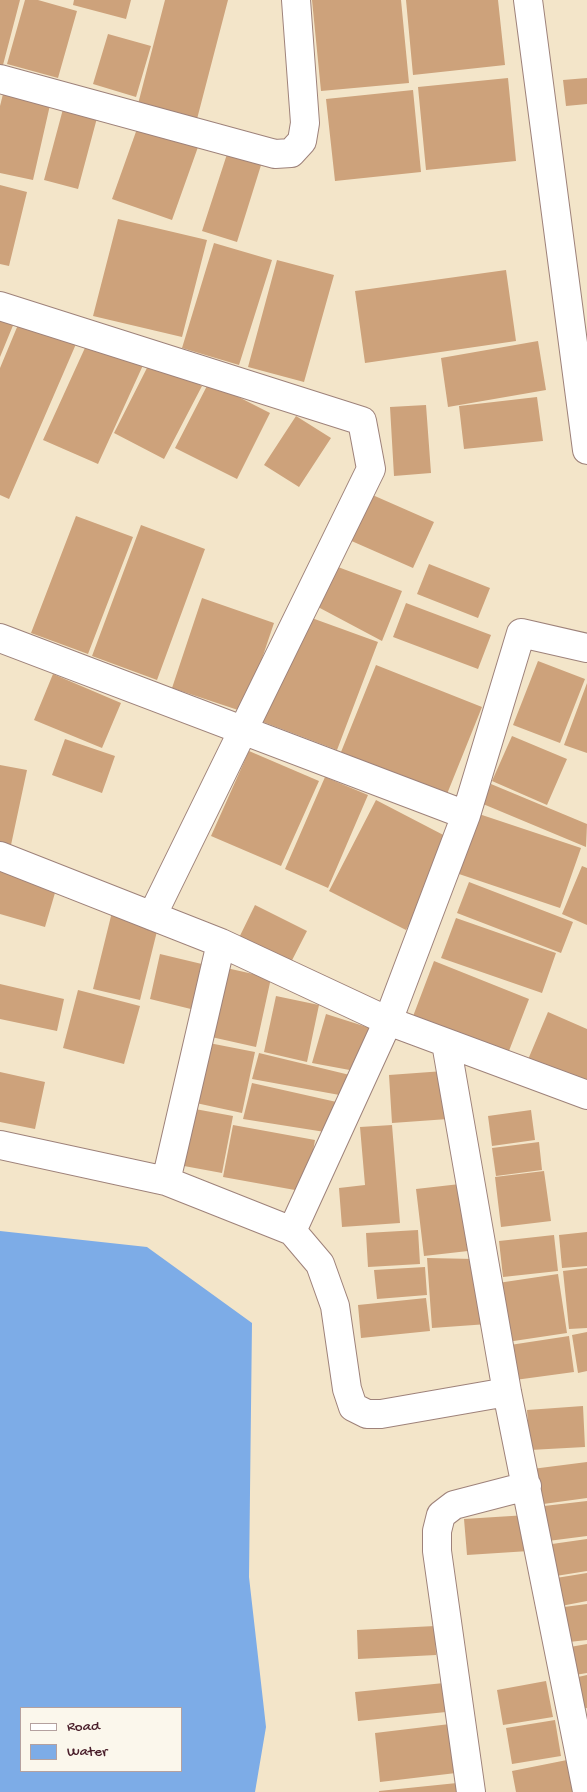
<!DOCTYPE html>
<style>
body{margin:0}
#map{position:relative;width:587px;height:1792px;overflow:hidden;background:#f3e5c9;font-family:"Gochi Hand",sans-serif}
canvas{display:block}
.legend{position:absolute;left:20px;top:1707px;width:162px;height:65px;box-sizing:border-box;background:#fbf7ec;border:1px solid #b4a19f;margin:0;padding:6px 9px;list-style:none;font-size:15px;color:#4a1f2b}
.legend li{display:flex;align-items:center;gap:10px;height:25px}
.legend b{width:25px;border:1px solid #b4a19f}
</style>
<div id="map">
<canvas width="587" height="1792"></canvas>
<ul class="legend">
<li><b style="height:6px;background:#fff"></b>Road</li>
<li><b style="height:14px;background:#7dace7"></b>Water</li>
</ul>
</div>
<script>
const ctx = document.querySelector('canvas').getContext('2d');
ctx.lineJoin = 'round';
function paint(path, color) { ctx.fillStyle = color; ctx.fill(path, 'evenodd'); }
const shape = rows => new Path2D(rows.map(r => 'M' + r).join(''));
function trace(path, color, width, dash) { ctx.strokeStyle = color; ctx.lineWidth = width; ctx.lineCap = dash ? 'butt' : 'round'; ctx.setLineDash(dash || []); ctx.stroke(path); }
paint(shape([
 [0,1231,147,1247,252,1323,249,1577,266,1727,255,1792,0,1792],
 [21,1708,181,1708,181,1771,21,1771]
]), '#7dace7');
paint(shape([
 [0,0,20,0,3,65,0,65],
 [25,0,38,0,77,11,58,78,7,64],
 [74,0,131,0,126,19,73,5],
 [165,0,228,0,197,119,138,104],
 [312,0,401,0,409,83,321,91],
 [406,0,498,0,505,65,413,75],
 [108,34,151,46,136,97,93,84],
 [508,78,516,161,426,170,418,87],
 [587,78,587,104,566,106,563,80],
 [413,90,421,172,335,181,326,99],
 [3,94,50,105,33,180,0,173,0,106],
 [63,109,97,118,78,189,44,180],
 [138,126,198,147,172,220,112,199],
 [228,151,262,162,237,242,202,231],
 [0,185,27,192,9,266,0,264],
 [118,219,207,240,182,337,93,316],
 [214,243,272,260,239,365,182,348],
 [277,260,334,275,304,382,248,367],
 [506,270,516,341,365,363,355,291],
 [0,317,14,323,0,357],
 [20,320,76,344,9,499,0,495,0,368],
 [89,339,144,363,98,464,43,440],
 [538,341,546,390,448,407,441,358],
 [151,360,202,386,164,459,114,433],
 [209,382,270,413,237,479,175,448],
 [537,397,543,441,464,449,459,406],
 [426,405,431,473,394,476,390,407],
 [296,416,331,438,299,487,264,465],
 [368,493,434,522,413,568,347,539],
 [76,516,133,537,88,654,31,633],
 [141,525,205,549,157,680,92,656],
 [429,564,490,588,478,618,417,594],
 [338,567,402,591,382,641,318,607],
 [202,598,274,623,244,712,172,688],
 [406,603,491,635,478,669,393,637],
 [309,617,378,642,337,750,258,720],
 [538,661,585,679,560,743,513,725],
 [376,665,482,707,447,794,341,752],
 [53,674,121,703,102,748,34,720],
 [587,683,587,753,564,745],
 [512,736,567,759,547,805,492,781],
 [65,739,115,756,102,793,52,775],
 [249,751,319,781,281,866,211,836],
 [0,765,27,770,11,845,0,843],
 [325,777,368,795,328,888,285,869],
 [491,784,587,824,586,847,483,804],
 [376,800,453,840,406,930,329,891],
 [479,814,581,848,560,908,459,874],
 [582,866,587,868,587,925,562,914],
 [0,869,57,886,45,927,0,914],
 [469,882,573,922,561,953,457,913],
 [255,905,307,931,286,972,235,946],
 [112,912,159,923,140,1000,93,989],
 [456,918,556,953,542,993,441,958],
 [160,954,206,965,195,1010,150,999],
 [434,961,529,999,507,1056,412,1019],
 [222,967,271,978,256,1047,207,1036],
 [0,984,64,999,57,1031,0,1019],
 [78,990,140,1006,124,1064,63,1048],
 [276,996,319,1005,307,1062,264,1052],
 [548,1012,587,1029,587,1086,527,1062],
 [326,1014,370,1028,355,1071,312,1063],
 [209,1043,255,1052,242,1113,196,1103],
 [259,1053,354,1076,345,1096,252,1079],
 [444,1071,448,1119,392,1123,389,1075],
 [0,1072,45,1082,35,1129,0,1122],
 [252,1083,341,1103,325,1132,243,1119],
 [195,1109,233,1116,222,1173,184,1166],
 [531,1110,535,1140,492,1146,488,1116],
 [233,1125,315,1140,306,1192,223,1177],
 [392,1125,400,1223,342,1227,339,1188,365,1185,360,1127],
 [539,1142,542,1170,496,1176,492,1148],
 [544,1171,551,1221,501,1227,495,1177],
 [460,1184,468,1251,424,1256,416,1189],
 [418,1230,420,1264,368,1267,366,1233],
 [587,1232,587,1266,562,1268,559,1235],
 [554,1235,558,1271,503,1277,499,1241],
 [427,1258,475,1259,488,1324,432,1328],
 [425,1267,427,1295,377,1299,374,1270],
 [587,1268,587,1328,569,1329,563,1271],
 [558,1274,567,1333,507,1342,498,1283],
 [426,1298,430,1331,361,1338,358,1305],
 [587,1332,587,1371,578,1373,572,1335],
 [569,1336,574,1372,515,1380,510,1345],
 [583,1406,585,1447,530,1450,527,1410],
 [587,1462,587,1498,536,1505,532,1469],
 [587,1501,587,1536,548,1541,544,1506],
 [527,1515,529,1551,467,1555,464,1519],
 [587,1539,587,1571,556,1576,552,1544],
 [587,1573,587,1601,561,1606,556,1578],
 [587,1604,587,1640,569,1642,564,1607],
 [435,1626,436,1655,358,1659,357,1630],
 [587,1644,587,1673,575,1675,570,1647],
 [587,1675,587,1708,582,1709,578,1677],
 [546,1681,553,1717,503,1725,497,1690],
 [444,1683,446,1712,358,1721,355,1692],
 [555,1720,561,1756,512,1764,506,1728],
 [450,1724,456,1773,380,1782,375,1733],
 [572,1759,578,1792,516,1792,512,1771],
 [457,1783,458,1792,379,1792,379,1791]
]), '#cda27b');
const minor = shape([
 [528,0,587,450],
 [0,79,275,154,291,153,302,141,305,123,296,0],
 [0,306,362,421,371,469,152,916],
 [0,638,466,815],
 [0,856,221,943,388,1021,587,1095],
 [446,1043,507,1392,587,1791],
 [0,1145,166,1181,292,1231,388,1021,466,815,521,633,587,648],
 [166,1181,221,943],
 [292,1231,320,1264,335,1306,347,1389,353,1407,367,1414,381,1414,507,1392],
 [471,1792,437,1551,437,1531,441,1515,454,1505,527,1486]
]);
trace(minor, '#9e827a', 30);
trace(minor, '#fff', 28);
</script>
